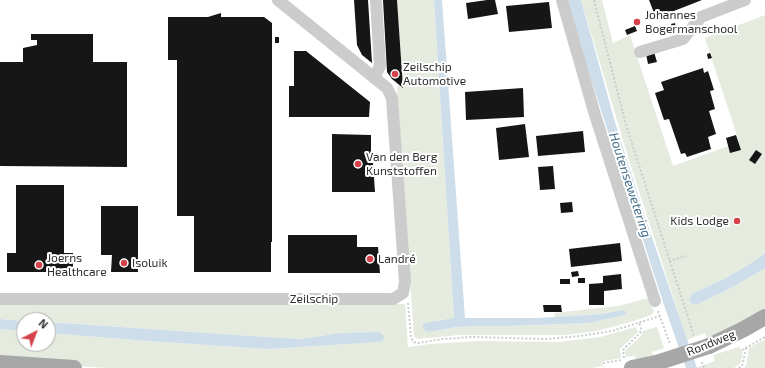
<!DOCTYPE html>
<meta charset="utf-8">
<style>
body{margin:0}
#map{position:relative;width:765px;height:368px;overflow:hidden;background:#fff;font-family:"Exo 2",sans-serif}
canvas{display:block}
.north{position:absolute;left:16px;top:312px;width:40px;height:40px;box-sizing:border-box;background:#fff;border:1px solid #acacac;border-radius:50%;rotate:42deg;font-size:11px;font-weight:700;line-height:16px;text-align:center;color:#2f2f2f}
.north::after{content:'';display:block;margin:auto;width:14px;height:18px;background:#d5424a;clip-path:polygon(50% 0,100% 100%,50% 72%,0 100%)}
</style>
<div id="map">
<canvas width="765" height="368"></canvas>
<div class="north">N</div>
</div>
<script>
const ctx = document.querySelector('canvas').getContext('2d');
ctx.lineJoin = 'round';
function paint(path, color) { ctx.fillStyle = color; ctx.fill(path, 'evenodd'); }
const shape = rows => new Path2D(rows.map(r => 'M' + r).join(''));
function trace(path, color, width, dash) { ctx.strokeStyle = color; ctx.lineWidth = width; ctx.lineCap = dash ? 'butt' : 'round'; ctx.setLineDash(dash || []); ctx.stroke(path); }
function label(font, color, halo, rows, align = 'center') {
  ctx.font = font + ' "Exo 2",sans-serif'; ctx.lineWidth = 4; ctx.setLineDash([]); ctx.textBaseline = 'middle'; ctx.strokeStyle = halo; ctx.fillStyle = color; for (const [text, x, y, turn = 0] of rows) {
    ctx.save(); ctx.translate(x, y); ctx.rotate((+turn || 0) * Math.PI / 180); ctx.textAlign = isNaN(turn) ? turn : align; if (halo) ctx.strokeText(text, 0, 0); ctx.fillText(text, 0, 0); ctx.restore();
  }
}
paint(shape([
 [397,0,434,0,454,319,439,320,423,327,424,329,428,332,457,327,485,326,508,326,589,323,625,315,623,310,603,314,555,317,554,313,618,306,649,298,654,312,651,315,634,321,597,331,565,335,459,335,418,339,414,337,397,88,399,85,403,87],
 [581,0,602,0,613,43,630,35,673,166,739,142,705,38,765,15,765,253,750,264,724,279,693,293,696,305,733,287,765,268,765,313,709,343,705,333,687,340,629,160],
 [0,303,405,304,408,347,430,344,478,341,559,342,600,337,636,327,638,332,620,349,621,358,604,361,602,362,603,366,592,368,106,368,0,361,0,329,24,331,24,344,48,344,48,333,147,341,269,349,380,342,383,341,375,332,340,333,301,339,265,337,48,322,48,320,24,321,2,319,0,319],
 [657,327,664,348,652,352,654,358,636,360,635,356,626,357,625,351,641,336,643,331],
 [765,339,765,368,743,368,746,366,749,348],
 [739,347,743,352,740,364,734,368,695,368,715,361,713,355]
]), '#e5ebdf');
paint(shape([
 [434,0,442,0,465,318,537,318,603,314,623,310,626,312,625,315,589,323,508,326,485,326,457,327,428,332,423,329,423,325,425,323,454,318],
 [568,0,581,0,615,122,648,226,697,368,686,368,663,302,588,70],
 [765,253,765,268,733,287,696,305,691,303,689,299,693,293,724,279,750,264],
 [0,319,24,321,24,331,0,329],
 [48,322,265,337,301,339,340,333,375,332,379,332,384,336,383,341,380,342,269,349,147,341,48,333]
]), '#cddde9');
paint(shape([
 [354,0,368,0,372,63,362,55,357,45],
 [383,0,397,0,403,88,392,79,387,72],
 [487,0,495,0,498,14,468,19,466,3],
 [649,0,702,0,656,18],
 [549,2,552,28,509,32,506,6],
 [221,13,221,17,264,17,272,23,272,242,271,242,271,272,194,272,194,216,177,216,177,60,168,60,168,17,208,17],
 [675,23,676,29,673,30,671,24],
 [635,26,637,31,627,35,625,30],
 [31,34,93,34,93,62,127,62,127,167,0,166,0,62,23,62,23,48,37,45,37,40,31,40],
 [275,37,279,37,279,43,275,43],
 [294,51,306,51,370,102,369,117,289,117,289,86,294,86],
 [654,52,657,62,648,64,646,54],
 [710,53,712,58,708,59,707,54],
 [703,68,704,73,708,71,714,90,710,91,715,109,709,111,716,134,708,137,711,149,687,157,685,153,681,154,669,119,664,120,655,93,664,90,661,82],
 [523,88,524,117,466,120,465,92],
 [525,124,529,157,499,160,496,128],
 [583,131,585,152,538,156,536,136],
 [332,134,371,135,371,163,373,163,375,192,332,192],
 [736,135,741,150,730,153,726,138],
 [756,150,762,154,755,164,749,160],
 [553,166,555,189,540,190,538,167],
 [16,185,64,185,64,253,73,253,73,272,7,272,7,253,16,253],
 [572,202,573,212,561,213,560,203],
 [101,206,138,206,138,272,111,272,112,255,101,255],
 [288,235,357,235,357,247,378,247,380,273,288,273],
 [620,243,622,261,571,267,569,249],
 [578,271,579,276,572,277,571,272],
 [621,274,622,289,604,291,604,305,589,305,589,284,603,283,603,276],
 [578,278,585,278,585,283,578,283],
 [560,279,570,279,570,284,560,284],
 [543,305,561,305,562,312,544,312]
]), '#161616');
trace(shape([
 [594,0,626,125,694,336],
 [669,261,686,256],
 [408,303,411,338,414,342,418,343,442,339,473,337,546,339,580,336,612,331,660,316],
 [658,311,670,344],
 [742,350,765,337],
 [624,358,623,350,640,333,641,328,639,323],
 [702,362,704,368],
 [603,363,622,360],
 [739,368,742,366,746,348]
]), '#ccc', 2, [2, 2]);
trace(shape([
 [562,0,595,115,655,301],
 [640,52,683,39,701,17,745,0],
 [374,78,380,66,376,0],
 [0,299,393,299,403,293,405,282,392,98,387,88,278,0]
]), '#ccc', 12);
trace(shape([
 [709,346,744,329,765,317],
 [0,363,74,368],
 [632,368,656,363]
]), '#a7a7a7', 16);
trace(shape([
 [656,363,709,346]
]), '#a7a7a7', 16);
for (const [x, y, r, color] of [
 [637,22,4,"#d5424a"],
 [395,74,4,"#d5424a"],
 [358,164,4,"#d5424a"],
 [737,221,4,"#d5424a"],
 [370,259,4,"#d5424a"],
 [124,263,4,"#d5424a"],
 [39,265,4,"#d5424a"]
]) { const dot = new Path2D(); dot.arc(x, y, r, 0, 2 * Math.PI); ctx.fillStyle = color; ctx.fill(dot); trace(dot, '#fff', 1.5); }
label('12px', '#2f2f2f', '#fff', [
 ["Johannes",645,15],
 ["Bogermanschool",645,29],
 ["Zeilschip",403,67],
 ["Automotive",403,81],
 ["Van den Berg",366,157],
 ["Kunststoffen",366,171],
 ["Kids Lodge",729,221,"right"],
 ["Joerns",47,258],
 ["Healthcare",47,272],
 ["Landré",378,259],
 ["Isoluik",132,263]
], 'left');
label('12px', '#2f2f2f', '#fff', [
 ["Zeilschip",314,299],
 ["Rondweg",711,343,-22]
]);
label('italic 13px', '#446e8a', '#fff', [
 ["Houtensewetering",630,185,72]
]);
</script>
